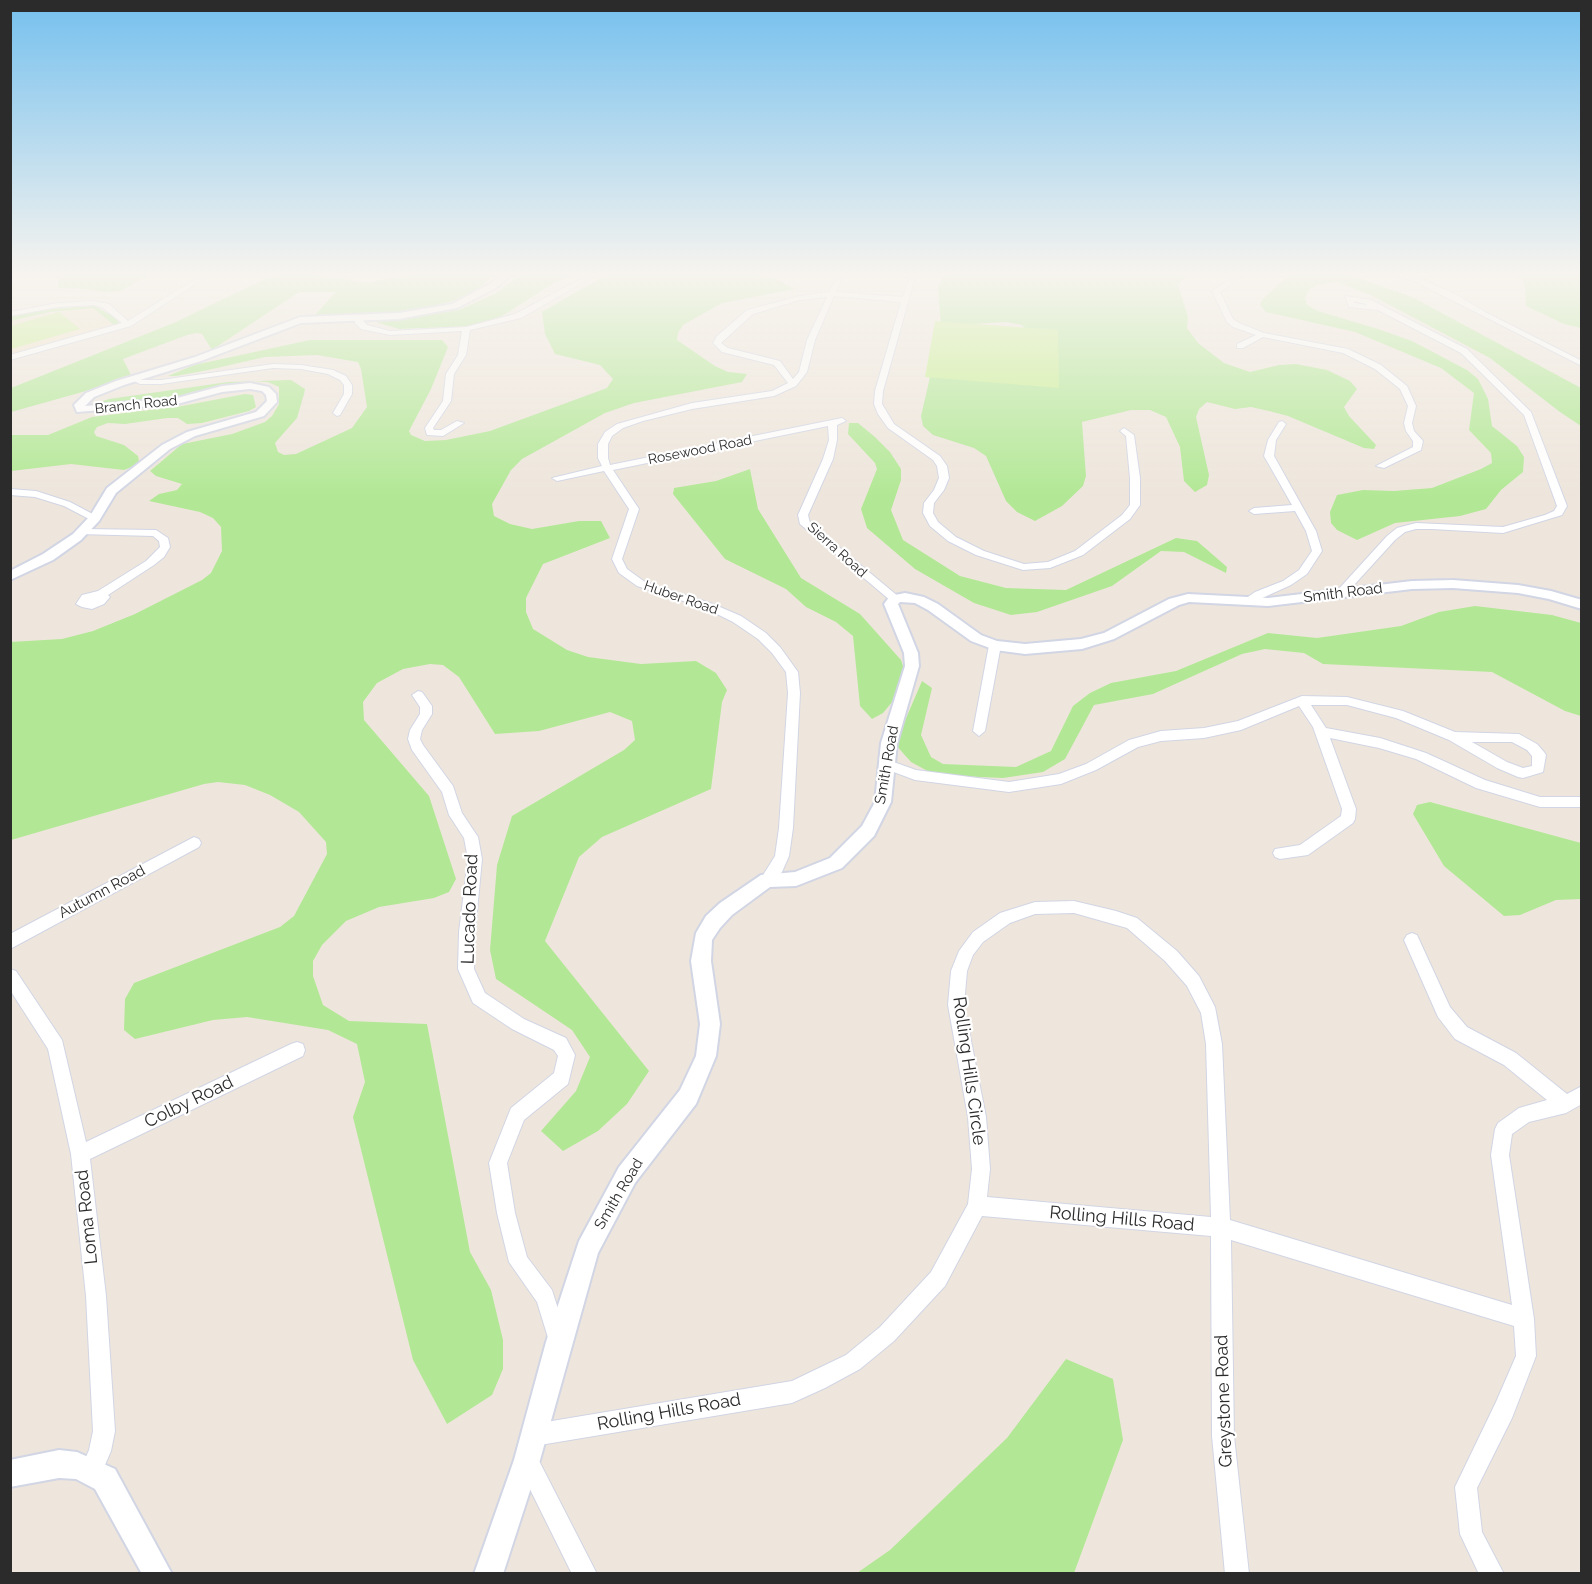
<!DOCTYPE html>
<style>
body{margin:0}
#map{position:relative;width:1592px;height:1584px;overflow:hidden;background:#eee6dc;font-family:Raleway,sans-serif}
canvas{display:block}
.frame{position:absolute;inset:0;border:12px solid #2b2b2b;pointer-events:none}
</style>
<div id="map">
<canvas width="1592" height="1584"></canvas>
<div class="frame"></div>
</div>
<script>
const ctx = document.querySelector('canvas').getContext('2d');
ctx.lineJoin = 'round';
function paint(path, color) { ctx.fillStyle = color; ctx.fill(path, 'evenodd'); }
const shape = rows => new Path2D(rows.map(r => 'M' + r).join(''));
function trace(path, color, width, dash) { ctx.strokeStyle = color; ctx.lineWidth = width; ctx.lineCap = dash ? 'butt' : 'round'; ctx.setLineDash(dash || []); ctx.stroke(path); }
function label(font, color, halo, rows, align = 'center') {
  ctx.font = font + ' Raleway,sans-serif'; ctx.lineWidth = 4.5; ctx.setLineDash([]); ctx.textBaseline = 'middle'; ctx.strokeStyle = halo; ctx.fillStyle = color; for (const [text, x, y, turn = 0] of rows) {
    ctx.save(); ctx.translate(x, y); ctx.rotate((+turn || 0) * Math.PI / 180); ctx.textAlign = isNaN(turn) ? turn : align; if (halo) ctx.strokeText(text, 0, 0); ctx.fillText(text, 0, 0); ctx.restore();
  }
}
paint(shape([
 [78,308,93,308,115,326,11,356,11,321]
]), '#f0e3ca');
paint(shape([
 [58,274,152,274,120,291,104,292,88,289,58,288],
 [275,274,315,274,367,283,409,274,495,274,477,290,456,300,425,308,381,314,365,313,314,316,336,292,299,292,212,350,202,334,197,333,187,335,123,359,131,375,86,391,11,412,11,388,176,322],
 [521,274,577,274,552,284,502,316,474,326,399,329,376,322,459,310,497,293],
 [608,274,754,274,777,279,794,289,722,303,683,325,678,333,677,340,715,366,728,372,747,374,742,382,634,403,605,413,522,459,511,470,492,504,494,516,510,524,532,529,579,521,601,521,610,538,543,564,526,598,526,612,533,629,567,650,588,657,641,664,696,661,716,673,727,690,722,702,711,789,602,837,579,857,545,941,649,1071,627,1104,598,1131,563,1151,541,1131,576,1091,590,1057,572,1030,496,979,490,950,497,865,512,816,624,750,635,740,632,721,610,712,539,731,495,734,459,677,443,665,430,664,403,669,377,683,363,702,364,720,429,796,456,879,449,892,434,898,379,907,346,921,322,945,313,961,313,976,323,1005,349,1021,427,1024,470,1252,491,1290,503,1340,503,1369,492,1395,447,1424,413,1360,353,1117,365,1082,357,1044,328,1030,247,1017,213,1020,135,1039,124,1030,125,999,134,983,280,927,294,916,327,854,326,842,299,812,270,795,245,785,218,782,204,784,11,840,10,642,62,639,93,631,135,614,202,580,211,573,222,551,221,527,213,518,200,512,149,501,159,494,177,490,182,484,156,476,150,471,182,444,232,434,265,422,272,416,279,404,279,387,268,382,252,381,180,397,88,406,109,399,228,382,291,380,305,389,304,394,297,418,275,443,278,452,284,455,296,454,352,428,367,407,361,369,358,362,317,355,265,357,208,370,176,376,168,376,194,365,310,340,442,340,448,347,431,389,409,431,411,435,425,441,446,440,490,431,607,388,613,379,600,365,555,354,545,334,542,312],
 [945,274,1189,274,1178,285,1188,317,1187,328,1198,343,1224,363,1250,372,1279,365,1296,364,1327,370,1350,381,1357,389,1344,407,1349,416,1376,445,1374,449,1364,448,1288,416,1269,411,1251,407,1235,409,1207,402,1199,409,1196,417,1209,475,1207,485,1195,492,1184,481,1180,447,1166,417,1150,410,1131,410,1082,422,1086,476,1083,486,1062,506,1035,521,1017,512,1006,501,986,456,974,448,933,435,923,426,921,416,930,377,1034,339,1022,325,1006,322,941,326,938,286],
 [1290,274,1348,274,1414,298,1581,388,1581,426,1560,412,1490,358,1373,296,1337,282,1317,285,1309,290,1305,298,1307,305,1318,311,1378,329,1412,341,1467,370,1478,379,1488,399,1492,426,1517,446,1524,457,1523,472,1501,490,1486,509,1460,516,1395,523,1357,540,1337,530,1331,523,1330,512,1337,495,1363,490,1394,491,1432,488,1481,469,1492,463,1491,453,1469,430,1474,393,1441,368,1355,332,1266,312,1260,305,1262,300],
 [1509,274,1581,274,1581,328,1564,324,1526,306,1525,286,1521,279],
 [94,306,115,317,120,325,115,326,93,308,50,312,11,321,11,316,52,309],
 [245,394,253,395,256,407,249,411,202,423,187,424,178,418,167,418,125,424,108,423,97,427,94,432,96,436,124,445,138,456,139,461,134,466,124,470,71,464,11,471,11,435,48,435,92,417,182,406],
 [849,423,858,423,875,437,890,452,901,469,901,480,891,510,903,540,960,576,1006,588,1066,590,1176,538,1197,541,1227,567,1226,573,1184,552,1161,551,1112,586,1037,612,1011,615,974,603,915,569,867,528,861,509,877,469,875,463,848,434],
 [750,469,758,509,801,578,860,614,901,660,904,669,903,689,883,713,872,719,860,706,853,636,836,622,806,607,786,589,725,559,673,494,674,488,716,481],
 [1475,606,1552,615,1581,623,1581,716,1565,711,1492,672,1323,664,1304,653,1265,649,1242,654,1153,694,1094,705,1065,759,1043,772,1003,778,935,775,911,762,895,744,922,681,932,688,921,735,931,757,943,764,1016,767,1051,751,1073,706,1090,693,1111,683,1176,671,1268,633,1317,638,1401,626,1439,612],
 [1430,802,1581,843,1581,899,1556,900,1520,915,1504,916,1444,866,1413,814,1417,805],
 [1066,1359,1113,1379,1123,1440,1074,1573,857,1573,890,1550,1007,1438]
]), '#b2e895');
paint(shape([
 [59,312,80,329,11,349,11,326],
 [935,321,1058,330,1059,388,925,377]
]), '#c8f090');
const minor = shape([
 [203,274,211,274,131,326,10,360,10,355,122,323,103,308,94,305,58,307,10,316,10,312,58,303,94,301,109,304,128,321,203,274],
 [590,274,598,274,521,318,470,330,466,355,454,374,451,401,433,428,434,430,441,430,457,421,464,423,443,436,427,435,425,428,443,401,446,374,458,355,462,331,390,335,361,329,355,323,355,318,359,316,367,325,390,331,466,327,515,314,590,274],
 [838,274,844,274,836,292,903,297,910,274,916,274,883,391,882,404,894,424,940,456,947,466,949,478,944,490,934,503,933,513,938,522,956,537,984,551,1024,564,1048,562,1075,551,1122,515,1130,505,1130,478,1126,436,1120,431,1124,428,1134,435,1140,478,1140,505,1130,519,1083,555,1050,568,1023,570,976,555,948,541,930,526,923,513,924,503,934,490,939,478,937,466,933,460,888,428,878,414,874,404,875,391,901,302,834,296,815,340,807,372,796,386,774,396,692,409,643,421,623,428,612,436,608,444,608,458,610,465,842,418,846,421,837,425,837,440,833,459,808,515,810,523,899,597,899,601,891,601,800,524,798,515,823,459,829,440,828,426,613,470,639,509,622,559,627,569,645,582,713,604,741,616,766,633,780,647,798,672,800,693,793,828,789,856,782,872,772,884,767,886,762,884,760,880,775,856,779,828,788,693,786,672,772,653,758,639,733,622,705,608,637,586,619,573,612,559,629,509,604,471,557,481,552,478,602,466,598,458,598,444,605,432,617,424,692,403,772,391,788,383,774,365,722,352,713,343,717,336,747,310,800,296,829,292,838,274],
 [827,297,807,340,799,372,793,379,780,361,728,348,721,343,753,314,800,300,827,297],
 [1238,274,1246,274,1220,292,1233,319,1239,323,1264,333,1348,349,1381,365,1407,386,1416,406,1412,423,1414,431,1423,441,1421,450,1384,468,1376,466,1413,447,1413,441,1406,431,1404,423,1408,406,1400,389,1375,369,1343,353,1263,337,1243,348,1237,348,1237,344,1256,335,1233,327,1227,322,1212,291,1238,274],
 [1386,274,1411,274,1457,295,1487,313,1582,361,1582,366,1414,281,1386,274],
 [1345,296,1371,300,1467,349,1531,412,1567,506,1562,515,1503,533,1432,529,1416,529,1405,532,1395,540,1344,596,1336,596,1336,592,1387,536,1397,528,1416,523,1503,527,1545,515,1554,511,1557,506,1524,415,1461,353,1378,310,1349,307,1345,296],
 [1353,301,1366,304,1367,305,1355,303,1353,301],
 [273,364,301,365,333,370,346,376,352,385,352,394,340,415,337,416,333,413,344,394,344,385,340,380,328,374,301,369,273,368,161,384,140,384,130,379,134,377,141,380,161,380,273,364],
 [1282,421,1286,424,1276,440,1274,456,1316,531,1322,551,1307,574,1291,585,1249,604,1243,601,1245,599,1255,592,1283,581,1299,570,1312,551,1306,531,1295,511,1254,514,1249,511,1254,508,1292,505,1264,456,1268,440,1279,422,1282,421],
 [10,489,36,491,70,502,100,518,99,520,91,520,64,506,35,497,10,495,10,489],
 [82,529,156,530,168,538,170,547,164,557,154,565,108,595,110,597,104,604,92,609,82,607,76,604,82,595,98,591,146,561,160,547,159,541,153,536,78,534,77,532,82,529],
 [995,641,1001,645,985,731,979,736,973,731,989,645,995,641],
 [418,691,422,692,432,706,432,714,422,730,420,739,423,745,453,786,462,813,478,837,482,859,475,932,474,969,485,993,524,1019,566,1038,575,1055,568,1084,524,1120,507,1163,515,1213,527,1257,552,1290,567,1337,564,1344,557,1347,550,1344,537,1302,509,1262,497,1213,489,1163,511,1108,554,1073,558,1056,554,1050,512,1029,473,1003,458,969,459,932,468,859,464,838,449,815,442,792,412,750,408,739,410,730,420,714,420,707,412,695,418,691],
 [1302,696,1347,697,1403,711,1455,732,1519,734,1537,744,1544,752,1546,755,1543,772,1523,778,1518,777,1497,768,1449,740,1396,718,1347,705,1311,705,1326,728,1380,738,1426,753,1485,780,1540,797,1582,797,1582,807,1540,807,1476,788,1416,759,1379,748,1330,738,1356,809,1355,819,1353,823,1308,855,1280,859,1275,857,1273,853,1275,849,1300,845,1341,816,1342,809,1313,727,1299,706,1241,730,1204,738,1161,741,1138,747,1096,770,1061,784,1009,792,915,780,883,768,881,765,888,760,916,770,1009,782,1059,774,1086,764,1129,740,1161,731,1204,728,1238,721,1302,696],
 [1472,742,1512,742,1527,750,1532,756,1532,766,1523,768,1507,762,1472,742],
 [194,837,199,839,201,843,199,847,10,949,10,934,194,837],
 [1074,901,1116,911,1137,918,1177,951,1199,976,1215,1007,1222,1044,1230,1220,1512,1305,1491,1155,1495,1129,1498,1123,1519,1108,1547,1100,1504,1065,1455,1039,1438,1017,1404,940,1407,935,1412,933,1417,935,1450,1007,1467,1027,1516,1053,1567,1094,1582,1086,1582,1104,1566,1113,1529,1122,1512,1134,1509,1155,1534,1319,1536,1356,1512,1418,1477,1488,1482,1532,1504,1574,1479,1574,1460,1534,1455,1487,1496,1402,1516,1356,1514,1326,1231,1240,1234,1436,1249,1574,1225,1574,1212,1436,1211,1236,982,1216,945,1286,894,1341,860,1369,825,1388,792,1403,534,1446,526,1443,523,1435,526,1427,534,1424,792,1381,846,1355,880,1327,931,1272,968,1204,972,1169,968,1117,948,1005,951,971,959,951,973,932,1000,913,1035,902,1074,901],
 [1074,913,1127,928,1165,961,1187,986,1201,1013,1206,1044,1211,1217,987,1197,990,1169,986,1117,964,1005,967,971,973,955,983,942,1010,923,1035,914,1074,913],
 [10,969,16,971,62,1040,86,1142,291,1044,297,1042,303,1044,305,1050,303,1056,90,1159,106,1296,115,1431,111,1451,99,1479,91,1482,83,1479,80,1471,89,1450,93,1431,86,1296,71,1154,48,1049,10,990,10,969],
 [527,1450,535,1453,597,1574,572,1574,516,1461,519,1453,527,1450]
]);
const tertiary = shape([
 [503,274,512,274,496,288,457,308,399,319,301,323,201,361,124,385,94,397,85,406,177,398,222,386,250,383,269,387,276,394,277,402,264,416,195,436,170,449,116,493,99,521,81,540,53,560,10,580,10,571,43,554,73,534,90,516,107,488,162,445,187,432,256,412,267,401,266,395,262,391,250,389,222,392,177,404,77,412,74,405,86,393,116,381,195,357,300,317,399,313,452,304,490,284,503,274],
 [1453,580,1518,585,1551,591,1582,600,1582,609,1549,599,1518,593,1453,588,1412,589,1268,606,1189,602,1179,605,1114,639,1082,649,1025,654,995,650,971,641,928,610,915,603,900,602,898,604,918,653,919,666,897,743,891,802,874,836,842,868,796,886,770,887,732,915,720,928,712,940,711,961,720,1024,716,1056,696,1104,635,1183,598,1253,540,1460,503,1574,474,1574,514,1460,546,1342,579,1241,619,1167,680,1090,696,1056,700,1024,691,961,696,933,706,916,720,903,761,875,795,872,830,858,862,826,875,802,881,743,905,666,904,653,884,604,890,596,905,593,924,597,938,604,981,635,997,641,1025,644,1081,639,1104,633,1169,599,1188,594,1268,598,1412,581,1453,580],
 [59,1450,77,1452,115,1469,172,1574,142,1574,95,1489,76,1479,59,1478,10,1487,10,1460,59,1450]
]);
trace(minor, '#d1d5e4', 2);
trace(tertiary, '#d1d5e4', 4);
paint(minor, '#fff');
paint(tertiary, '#fff');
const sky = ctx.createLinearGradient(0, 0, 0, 496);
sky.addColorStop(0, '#75c0ee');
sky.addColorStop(0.55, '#f7f4ef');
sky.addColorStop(1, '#f7f4ef00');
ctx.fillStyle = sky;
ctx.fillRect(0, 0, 1592, 496);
label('14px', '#2b2b2b', '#fff', [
 ["Branch Road",136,405,-6],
 ["Rosewood Road",700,450,-11],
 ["Sierra Road",837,550,42],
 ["Huber Road",681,598,19]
]);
label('15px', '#2b2b2b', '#fff', [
 ["Smith Road",1343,593,-7],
 ["Smith Road",887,765,-80],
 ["Autumn Road",102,892,-28],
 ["Smith Road",619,1194,-59]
]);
label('18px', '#2b2b2b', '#fff', [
 ["Lucado Road",470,909,-88],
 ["Rolling Hills Circle",969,1071,82],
 ["Colby Road",189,1102,-26],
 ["Loma Road",87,1217,-96],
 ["Rolling Hills Road",1122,1219,5],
 ["Greystone Road",1224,1401,-92],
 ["Rolling Hills Road",669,1412,-10]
]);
</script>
